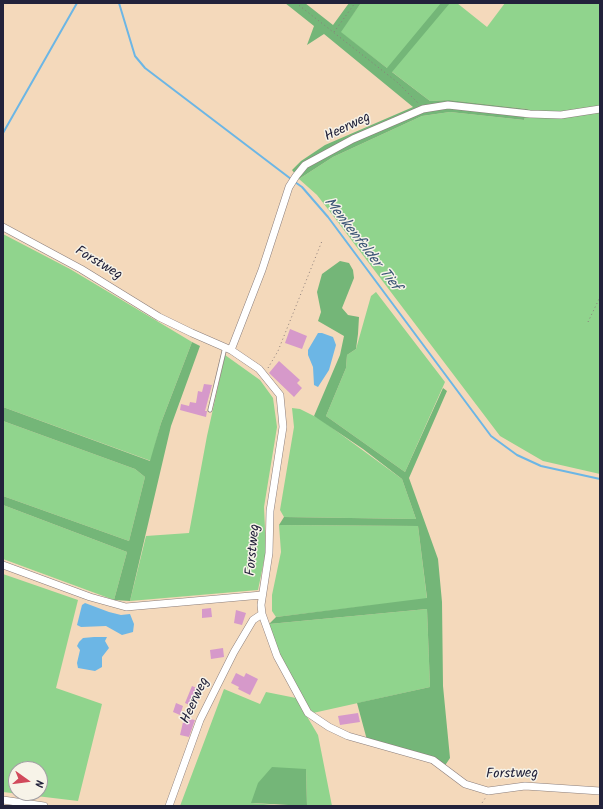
<!DOCTYPE html>
<style>
body{margin:0}
#map{position:relative;width:603px;height:809px;overflow:hidden;background:#f4d9bb;font-family:Kalam,sans-serif}
canvas{display:block}
.frame{position:absolute;inset:0;border:4px solid #22223b;pointer-events:none}
.north{position:absolute;left:8px;top:761px;width:40px;height:40px;box-sizing:border-box;background:#f7f3e8;border:1px solid #a29fa3;border-radius:50%;rotate:104deg;font-size:11px;font-weight:700;line-height:16px;text-align:center;color:#22223b}
.north::after{content:'';display:block;margin:auto;width:14px;height:18px;background:#d1495b;clip-path:polygon(50% 0,100% 100%,50% 72%,0 100%)}
</style>
<div id="map">
<canvas width="603" height="809"></canvas>
<div class="frame"></div>
<div class="north">N</div>
</div>
<script>
const ctx = document.querySelector('canvas').getContext('2d');
ctx.lineJoin = 'round';
function paint(path, color) { ctx.fillStyle = color; ctx.fill(path, 'evenodd'); }
const shape = rows => new Path2D(rows.map(r => 'M' + r).join(''));
function trace(path, color, width, dash) { ctx.strokeStyle = color; ctx.lineWidth = width; ctx.lineCap = dash ? 'butt' : 'round'; ctx.setLineDash(dash || []); ctx.stroke(path); }
function label(font, color, halo, rows, align = 'center') {
  ctx.font = font + ' Kalam,sans-serif'; ctx.lineWidth = 3; ctx.setLineDash([]); ctx.textBaseline = 'middle'; ctx.strokeStyle = halo; ctx.fillStyle = color; for (const [text, x, y, turn = 0] of rows) {
    ctx.save(); ctx.translate(x, y); ctx.rotate((+turn || 0) * Math.PI / 180); ctx.textAlign = isNaN(turn) ? turn : align; if (halo) ctx.strokeText(text, 0, 0); ctx.fillText(text, 0, 0); ctx.restore();
  }
}
paint(shape([
 [361,3,457,3,487,27,505,3,600,3,600,474,543,461,500,436,334,217,317,195,299,179,333,157,422,116,450,112,524,120,528,109,449,100,430,101,340,32],
 [3,234,70,269,192,342,161,423,151,461,3,407],
 [376,292,445,382,405,472,326,416,346,368,347,355,356,349,371,296],
 [225,355,260,380,273,398,277,427,264,507,266,551,258,590,130,601,146,536,189,533,207,436],
 [292,408,300,409,320,419,402,479,416,519,284,517,280,510,294,427],
 [3,421,135,469,145,477,129,541,3,496],
 [3,505,127,552,114,600,3,559],
 [279,525,418,526,427,599,276,617,272,611,272,595,281,552],
 [3,574,78,600,56,688,102,704,78,801,3,792],
 [16,769,40,769,40,793,16,793],
 [427,609,430,687,313,713,301,696,279,654,269,624],
 [224,689,260,704,266,692,296,698,318,735,332,806,307,806,306,769,252,803,286,806,180,806]
]), '#90d48d');
paint(shape([
 [285,3,305,3,333,25,349,3,361,3,341,32,387,68,441,3,450,3,392,72,430,101,449,100,528,109,524,120,450,112,422,116,333,157,299,179,292,170,301,161,325,145,413,107,324,34,307,45,314,26],
 [340,261,349,263,353,270,354,278,342,308,348,315,359,317,358,334,356,349,347,355,346,368,326,416,405,472,443,388,447,391,409,478,438,559,442,602,443,686,450,758,444,767,434,758,417,752,367,740,357,703,430,687,427,609,269,624,276,617,427,598,418,526,279,525,284,517,416,519,402,479,363,449,314,416,340,355,344,336,318,321,321,312,317,292,322,274],
 [192,342,200,346,171,426,130,601,114,600,127,552,3,505,3,496,129,541,145,477,135,469,3,421,3,407,150,461,161,423],
 [272,767,306,769,307,806,251,803,258,783]
]), '#74b678');
paint(shape([
 [318,333,322,333,333,337,336,345,329,370,318,387,314,385,313,367,308,355,308,350],
 [85,603,109,612,121,615,130,614,134,624,133,632,122,635,106,626,81,627,77,625,82,605],
 [94,637,107,637,105,641,109,648,102,657,102,667,95,671,78,668,77,663,80,650,77,646,79,642,83,638]
]), '#6cb6e5');
trace(shape([
 [119,3,135,56,145,68,291,179],
 [3,133,77,3],
 [295,182,302,187,328,217,491,436,517,455,541,466,600,479]
]), '#6cb6e5', 2);
paint(shape([
 [290,329,307,336,302,349,285,343],
 [279,361,300,380,297,383,302,388,294,397,269,373],
 [204,384,212,385,205,411,207,411,206,417,180,410,181,404,189,406,190,402,196,403,198,391,202,392],
 [211,608,212,617,202,618,202,609],
 [236,610,246,613,242,625,234,623],
 [223,648,224,657,211,659,210,650],
 [236,673,244,677,246,673,258,679,250,695,238,689,239,687,231,683],
 [192,686,201,690,194,707,185,703],
 [176,703,183,706,180,715,173,712],
 [358,713,360,722,340,725,338,716],
 [184,718,195,720,189,737,180,735]
]), '#d699ca');
const service = shape([
 [210,410,225,347]
]);
const minor = shape([
 [3,227,81,269,159,317,192,333,231,350,259,369,280,395,283,427,270,511,269,553,261,605,262,614,277,656,308,713,329,727,348,736,433,760,465,784,488,791,525,786,600,791],
 [231,350,262,270,289,187,296,176,305,165,353,139,423,109,448,105,530,114,561,115,600,109],
 [3,565,90,597,126,607,262,595],
 [3,800,44,806],
 [169,806,200,720,234,652,253,620,262,614]
]);
trace(service, '#8b7e7b', 5);
trace(minor, '#8b7e7b', 8);
trace(shape([
 [296,3,397,82,418,103],
 [334,32,355,3],
 [588,322,600,297],
 [268,368,278,351,322,241],
 [480,806,486,797]
]), '#8b7e7b', 1, [1, 3]);
trace(service, '#fff', 3.5);
trace(minor, '#fff', 7);
label('14px', '#22223b', '#f7f3e8', [
 ["Heerweg",348,128,-26],
 ["Forstweg",98,264,31],
 ["Forstweg",254,550,-85],
 ["Heerweg",196,701,-65],
 ["Forstweg",512,775,-1]
]);
label('italic 15px', '#3c5676', '#f7f3e8', [
 ["Menkenfelder Tief",361,245,52]
]);
</script>
